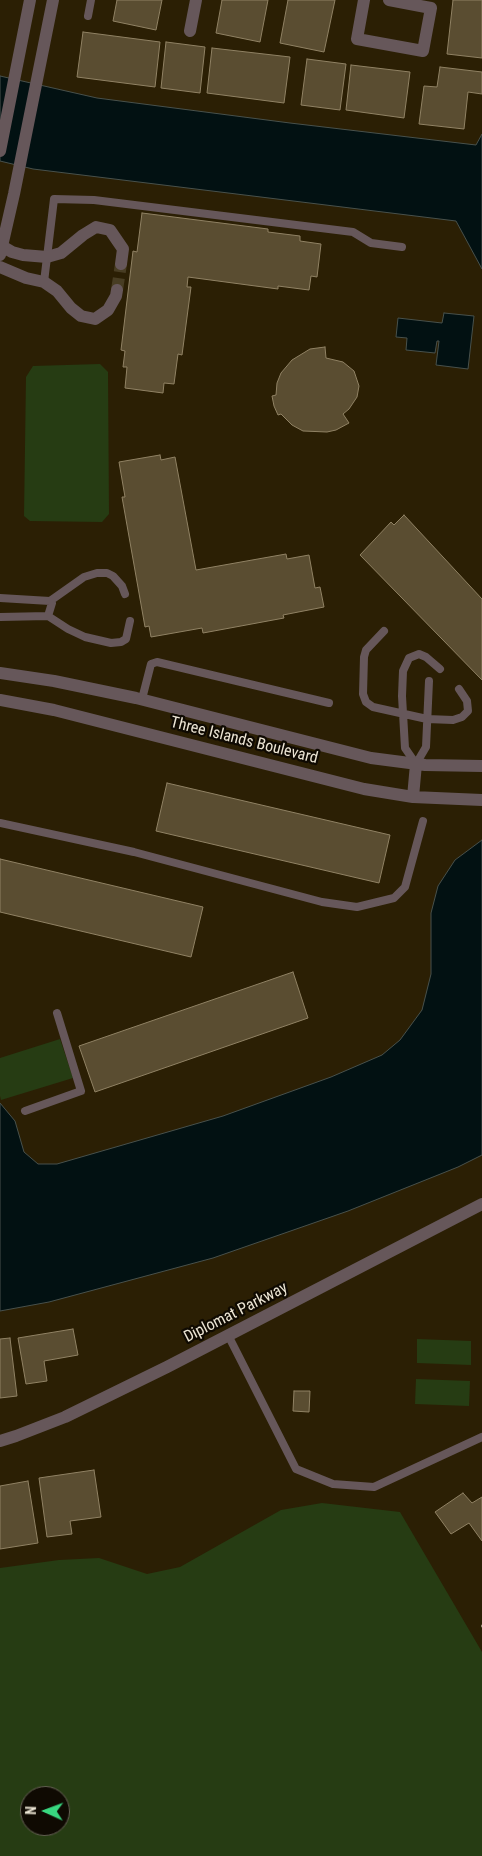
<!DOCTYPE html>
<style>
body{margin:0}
#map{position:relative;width:482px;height:1856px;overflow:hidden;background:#2b1f04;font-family:"Roboto Condensed",sans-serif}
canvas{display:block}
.north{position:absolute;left:20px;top:1786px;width:50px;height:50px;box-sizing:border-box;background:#0f0a02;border:1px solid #676256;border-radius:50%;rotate:272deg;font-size:14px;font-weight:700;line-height:20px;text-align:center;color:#ece5d4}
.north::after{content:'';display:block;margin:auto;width:18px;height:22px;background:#38d880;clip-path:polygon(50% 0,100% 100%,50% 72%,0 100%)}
</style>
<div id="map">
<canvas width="482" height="1856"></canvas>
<div class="north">N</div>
</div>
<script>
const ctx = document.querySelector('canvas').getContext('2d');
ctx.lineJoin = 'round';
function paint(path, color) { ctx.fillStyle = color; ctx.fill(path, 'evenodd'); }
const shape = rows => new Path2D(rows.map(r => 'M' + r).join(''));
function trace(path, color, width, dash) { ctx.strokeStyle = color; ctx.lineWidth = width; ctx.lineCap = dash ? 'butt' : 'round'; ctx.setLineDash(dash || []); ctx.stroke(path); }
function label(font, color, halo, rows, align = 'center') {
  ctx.font = font + ' "Roboto Condensed",sans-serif'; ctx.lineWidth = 4.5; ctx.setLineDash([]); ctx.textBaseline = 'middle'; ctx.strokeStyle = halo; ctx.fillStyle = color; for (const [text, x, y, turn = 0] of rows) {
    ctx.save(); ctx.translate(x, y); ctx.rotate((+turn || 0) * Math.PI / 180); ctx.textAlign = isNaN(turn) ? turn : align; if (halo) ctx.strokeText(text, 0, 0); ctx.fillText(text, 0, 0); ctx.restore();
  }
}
paint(shape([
 [100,364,108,372,109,514,102,522,30,521,24,516,26,377,33,366],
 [60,1039,73,1078,1,1100,0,1096,0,1058],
 [417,1339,471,1341,471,1365,417,1363],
 [416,1379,470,1381,469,1406,415,1404],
 [322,1503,400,1512,482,1652,482,1856,0,1856,0,1568,59,1560,99,1558,147,1574,180,1567,281,1510],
 [30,1796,60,1796,60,1826,30,1826]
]), '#263c13');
const water = shape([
 [0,76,97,98,290,123,476,145,482,134,482,269,456,221,33,169,0,161,0,76],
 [444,313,474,316,468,369,436,365,439,341,437,341,435,353,406,350,407,338,396,337,398,318,442,323,444,313],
 [482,840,482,1155,458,1167,348,1211,213,1258,49,1302,0,1311,0,1103,15,1121,24,1152,38,1164,57,1164,223,1116,331,1077,382,1055,400,1040,422,1010,431,974,431,913,438,886,455,860,482,840]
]);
paint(water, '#021112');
trace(water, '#48514c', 1);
const building = shape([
 [117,0,162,0,156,30,113,21,117,0],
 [222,0,268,0,260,42,216,33,222,0],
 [288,0,335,0,324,52,280,43,288,0],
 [453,0,482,0,482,58,447,54,453,0],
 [83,32,160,42,155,87,77,77,83,32],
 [166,42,205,47,200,93,161,88,166,42],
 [212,48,290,57,284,103,207,93,212,48],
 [307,59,346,64,340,110,301,105,307,59],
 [351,65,410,72,404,118,346,110,351,65],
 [440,67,482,72,482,94,468,92,464,129,419,124,424,86,437,87,440,67],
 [142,213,268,229,268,232,300,236,300,241,321,244,317,277,311,276,309,290,278,286,278,289,188,277,187,287,191,287,182,355,178,354,174,384,164,383,163,393,125,388,127,367,123,367,125,351,121,350,133,251,137,252,142,213],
 [325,347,326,358,343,362,354,371,359,386,357,397,349,409,343,414,349,423,336,430,327,432,303,431,292,425,281,414,278,415,274,406,272,396,276,395,277,383,281,373,292,360,310,349,325,347],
 [160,455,161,460,175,457,196,570,286,554,287,559,309,555,315,588,320,587,324,607,283,615,284,618,203,633,202,628,151,637,149,626,145,627,122,497,125,497,119,462,160,455],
 [404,515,482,599,482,680,360,555,391,522,394,525,404,515],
 [167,783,390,835,379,883,156,831,167,783],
 [0,859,203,907,191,957,0,912,0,859],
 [293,972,308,1018,95,1092,79,1046,293,972],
 [73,1329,78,1355,44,1361,47,1381,26,1384,18,1338,73,1329],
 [10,1338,17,1396,0,1398,0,1339,10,1338],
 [294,1391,310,1391,309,1412,293,1411,294,1391],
 [94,1470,101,1517,70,1521,72,1534,47,1537,39,1478,94,1470],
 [28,1481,38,1543,0,1549,0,1486,28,1481],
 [463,1493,472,1503,482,1497,482,1541,469,1523,451,1534,435,1512,463,1493]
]);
paint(building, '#5a4d31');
trace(building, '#908264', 1);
trace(shape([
 [117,290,121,264]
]), '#483d23', 12, [12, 6]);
trace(shape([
 [481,1626,482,1626]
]), '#918872', 2.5, [5, 2.5]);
trace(shape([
 [88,16,91,0],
 [44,282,54,199,94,200,353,232,371,243,402,247],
 [0,598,50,601,52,603,48,616,0,617],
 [50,601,84,577,97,573,107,573,113,576,122,586,125,594],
 [48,616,68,629,85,637,111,643,121,642,126,639,130,621],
 [384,631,366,650,364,657,363,694,366,702,373,707,427,719,453,720,462,717,468,711,467,701,459,689],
 [429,681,426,747,416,764,405,748,402,696,403,671,409,658,419,654,426,657,440,669],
 [142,699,151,664,157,662,329,703],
 [0,823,134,852,322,902,357,907,394,898,405,887,423,821],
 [25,1111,81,1091,57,1013],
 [228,1335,296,1469,333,1484,374,1487,482,1437]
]), '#66575a', 8);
trace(shape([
 [364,0,357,39,423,51,431,8,389,0],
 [190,31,196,0],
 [0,151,30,0],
 [0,245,12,252,23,255,47,257,61,253,83,235,96,227,110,230,123,249,121,264],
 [0,255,14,194,53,0],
 [0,267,26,278,44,282,57,291,71,308,81,316,95,319,108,310,116,296,117,290]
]), '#66575a', 12);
trace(shape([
 [0,673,54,681,136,698,371,758,425,765,482,766],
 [0,700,54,710,364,789,413,797,482,800],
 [413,797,416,764],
 [0,1441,16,1436,65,1417,167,1367,482,1204]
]), '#66575a', 12);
label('16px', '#ece5d4', '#0f0a02', [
 ["Three Islands Boulevard",244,741,14],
 ["Diplomat Parkway",236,1313,-27]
]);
</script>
